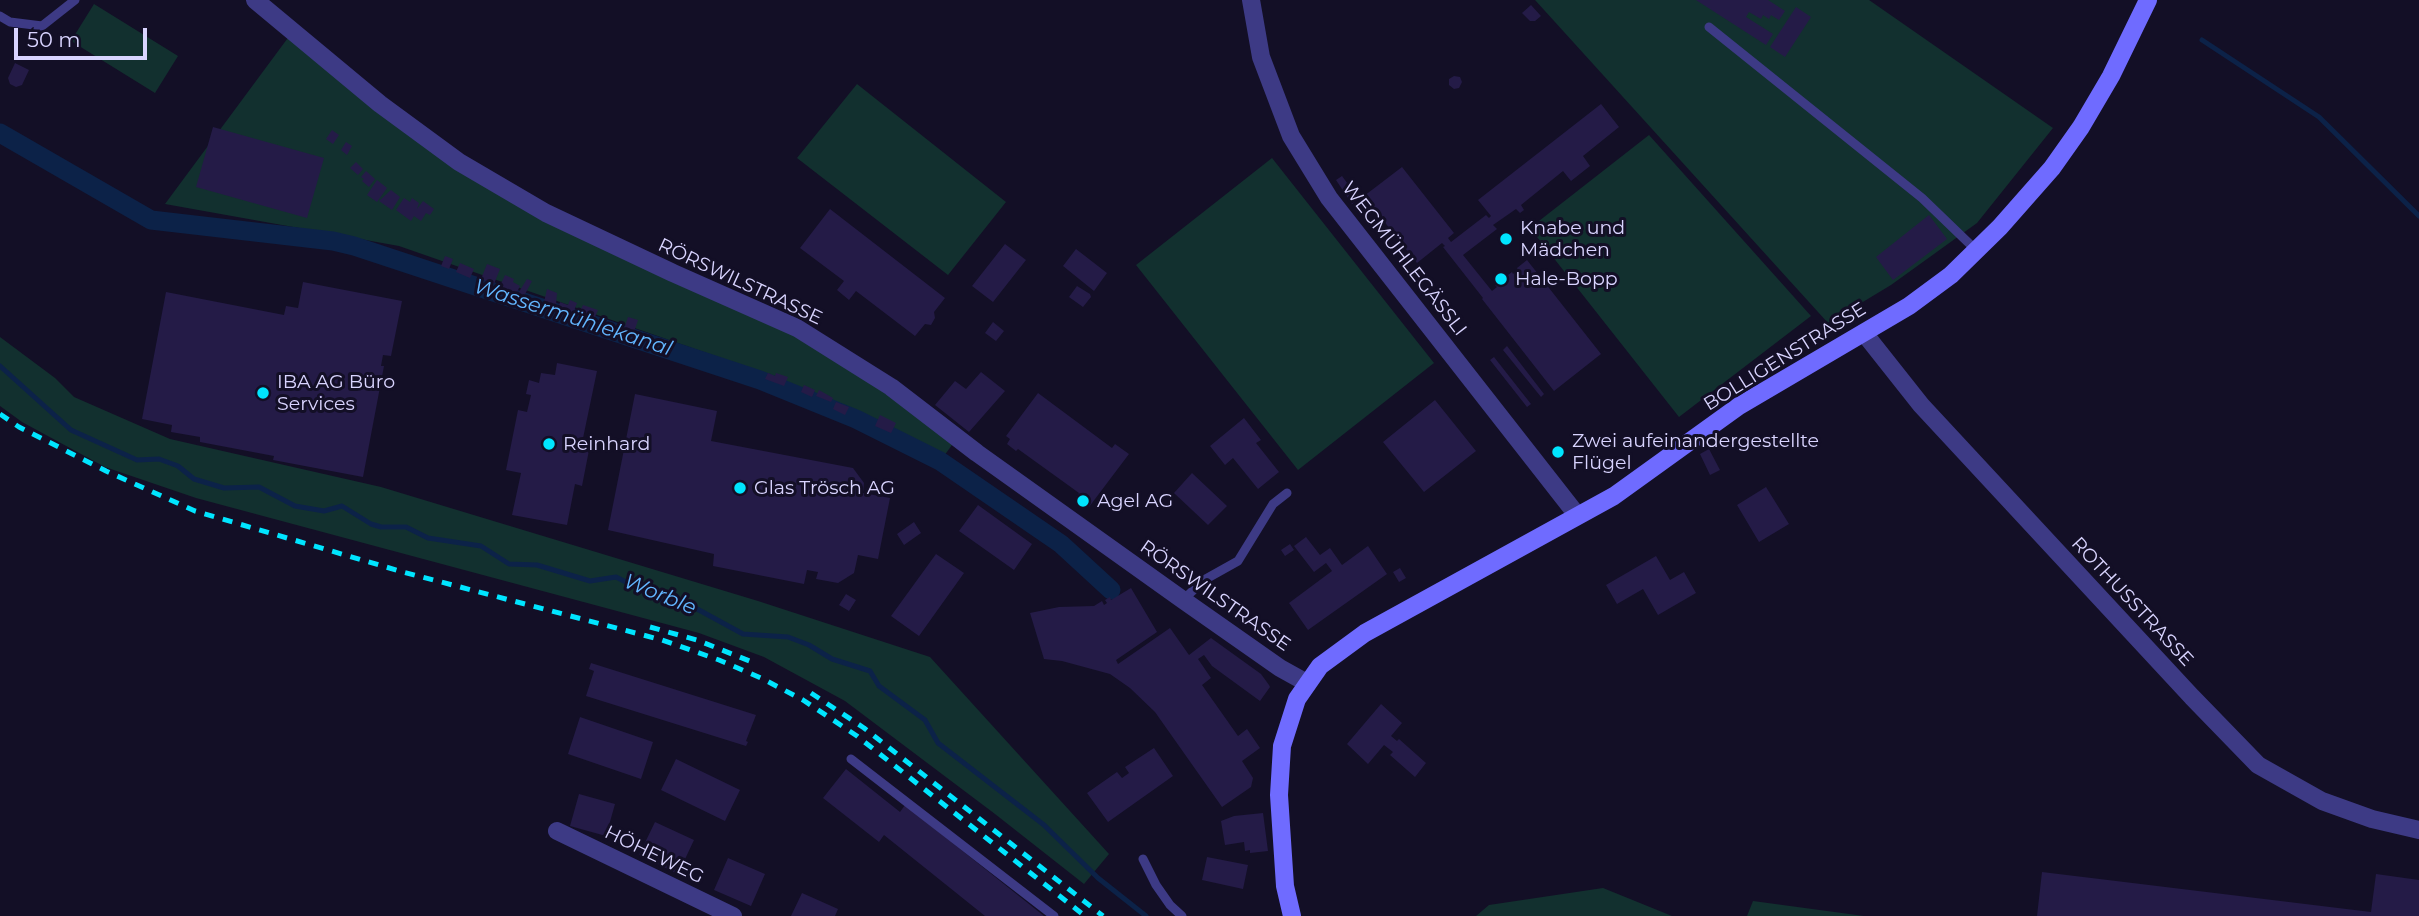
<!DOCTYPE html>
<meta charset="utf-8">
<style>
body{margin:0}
#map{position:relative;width:2419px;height:916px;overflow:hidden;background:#130f26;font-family:Montserrat,sans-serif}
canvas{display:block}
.scale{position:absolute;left:14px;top:28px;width:133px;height:32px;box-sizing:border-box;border:4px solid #d9d4ff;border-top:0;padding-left:9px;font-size:21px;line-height:24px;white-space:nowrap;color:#d9d4ff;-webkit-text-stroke:5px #130f26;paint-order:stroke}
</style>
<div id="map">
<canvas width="2419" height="916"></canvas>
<div class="scale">50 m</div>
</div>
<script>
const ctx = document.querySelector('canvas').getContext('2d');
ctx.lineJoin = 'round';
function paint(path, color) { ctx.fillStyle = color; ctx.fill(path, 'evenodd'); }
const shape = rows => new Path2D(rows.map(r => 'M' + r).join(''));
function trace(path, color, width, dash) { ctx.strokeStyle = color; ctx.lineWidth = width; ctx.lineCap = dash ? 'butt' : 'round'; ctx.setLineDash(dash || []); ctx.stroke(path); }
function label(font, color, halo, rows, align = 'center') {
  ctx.font = font + ' Montserrat,sans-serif'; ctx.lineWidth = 6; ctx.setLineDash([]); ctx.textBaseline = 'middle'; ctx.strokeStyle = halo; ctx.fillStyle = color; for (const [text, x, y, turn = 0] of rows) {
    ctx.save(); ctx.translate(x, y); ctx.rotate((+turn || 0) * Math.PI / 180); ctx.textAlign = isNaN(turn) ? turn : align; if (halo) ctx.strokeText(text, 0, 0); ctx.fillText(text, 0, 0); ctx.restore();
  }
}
paint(shape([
 [1535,0,1869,0,2053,128,1977,223,1891,285,1828,323],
 [94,4,178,56,155,93,71,41],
 [293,31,459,162,797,328,957,438,944,456,858,412,761,372,399,246,165,204],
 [857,84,1006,202,948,275,797,158],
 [1649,135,1811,316,1679,417,1530,228],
 [1272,158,1434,363,1298,470,1136,265],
 [0,337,55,378,74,397,170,439,381,487,758,601,930,657,1109,854,1084,884,995,814,845,701,764,657,699,633,196,498,105,467,22,422,0,406],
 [1603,888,1672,916,1476,916,1489,905],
 [1753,901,1864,916,1747,916]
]), '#12302f');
trace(shape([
 [2202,40,2319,117,2419,216],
 [0,366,71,430,137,460,159,459,178,466,194,479,224,488,259,487,295,506,324,511,342,506,371,524,381,527,406,527,428,538,481,546,509,564,537,565,590,581,616,577,661,600,688,604,743,634,788,637,809,645,832,659,870,671,879,686,925,720,938,743,1044,825,1098,878,1146,916]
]), '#0c2248', 5);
trace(shape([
 [0,133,151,220,333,241,354,246,760,380,856,419,940,461,1061,544,1111,590]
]), '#0c2248', 19);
paint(shape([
 [1696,0,1768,0,1785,11,1779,20,1771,15,1769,19,1763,15,1761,19,1749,12,1746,17,1773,34,1766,45],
 [1531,5,1541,16,1535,21,1530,21,1522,13],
 [1796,7,1811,17,1785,57,1770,47],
 [15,63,29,70,22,85,16,87,10,84,8,78],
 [1454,76,1460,77,1462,82,1459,88,1454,89,1449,85,1449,79],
 [1601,104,1619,127,1583,156,1590,166,1571,181,1563,171,1521,205,1524,210,1520,213,1516,209,1493,225,1497,229,1463,255,1492,291,1497,287,1495,285,1512,272,1513,274,1518,270,1517,268,1527,260,1601,354,1554,391,1482,299,1483,298,1443,247,1445,246,1442,243,1417,263,1364,196,1402,167,1454,233,1448,238,1451,242,1486,215,1489,218,1491,216,1478,200],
 [213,127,324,158,307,218,196,187],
 [332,130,339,135,333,144,326,139],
 [346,142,352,146,347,155,341,150],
 [356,162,363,169,358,175,350,168],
 [366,171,375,179,369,187,362,181,364,179,361,177],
 [1342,176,1359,199,1352,204,1336,180],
 [377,180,387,188,377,202,367,195],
 [391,190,400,197,392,210,379,201],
 [404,198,410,202,412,198,419,203,417,209,423,201,434,209,430,215,426,213,421,221,414,216,411,221,396,210],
 [830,209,945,298,934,312,935,318,931,325,925,324,915,336,856,291,849,300,837,290,844,281,800,248],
 [1929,215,1947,239,1893,280,1876,257],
 [1005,244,1026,260,993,302,972,286],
 [1076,249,1107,273,1094,291,1063,266],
 [445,256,453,259,449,269,441,266],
 [460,263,474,269,470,278,456,272],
 [487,264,500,269,494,284,481,279],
 [505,275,514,279,513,282,520,286,516,294,500,286],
 [527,279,532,281,523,298,517,295],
 [303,282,402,301,391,356,383,355,381,366,384,366,363,477,273,460,274,456,200,442,200,437,171,432,172,425,142,419,166,292,284,315,286,306,298,308],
 [1077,286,1090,294,1091,297,1083,307,1069,297],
 [547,289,557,293,556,305,544,302],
 [570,300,577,303,572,316,558,308,560,302,568,305],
 [583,305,598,310,594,319,580,311],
 [628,317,638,320,634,332,624,329],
 [993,322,1004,331,996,341,985,333],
 [1507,346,1544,394,1541,397,1503,350],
 [1494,357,1531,404,1527,407,1490,360],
 [557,363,597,371,582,443,590,445,582,486,575,484,567,525,512,515,521,473,506,470,518,410,527,412,531,395,526,394,529,380,539,383,541,373,555,375],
 [981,372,1005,391,969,432,935,405,955,381,966,389],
 [768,373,775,376,776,373,788,377,784,386,765,379],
 [804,385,815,390,812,397,801,392],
 [819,390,833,398,831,402,816,396],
 [1038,393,1112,448,1115,444,1129,454,1089,507,1076,497,1079,493,1018,449,1016,451,1007,444,1010,439,1006,436],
 [635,394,717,411,711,441,853,468,864,483,863,493,890,498,878,559,858,555,854,573,838,583,816,579,818,572,807,570,804,584,713,566,714,554,608,530],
 [1435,400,1476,451,1424,492,1383,442],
 [836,402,849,407,845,415,833,409],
 [880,415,896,423,891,433,875,426],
 [1244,418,1261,440,1256,443,1279,472,1258,489,1233,458,1225,465,1210,446],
 [1709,449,1720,470,1710,475,1700,454],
 [1192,473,1227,506,1208,525,1174,493],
 [1766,487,1789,524,1759,542,1737,505],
 [978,505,1032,544,1014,570,959,531],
 [914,522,921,533,904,545,897,534],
 [1306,537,1320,555,1330,548,1342,565,1368,546,1387,574,1308,630,1289,603,1332,571,1326,563,1314,572,1294,546],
 [1290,544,1294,550,1285,556,1281,550],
 [936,554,964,573,919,636,891,616],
 [1656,556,1670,580,1684,572,1696,593,1658,615,1643,589,1617,604,1606,585],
 [1400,568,1406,578,1399,582,1393,572],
 [1131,588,1157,632,1116,660,1118,664,1170,628,1189,655,1211,638,1261,674,1269,685,1270,687,1260,701,1212,666,1204,655,1198,659,1211,678,1202,685,1238,736,1247,729,1260,748,1242,761,1253,778,1251,787,1222,807,1155,712,1130,688,1110,674,1062,661,1044,659,1030,613,1059,607,1094,606,1102,601,1104,605,1107,603,1105,600,1110,597,1111,600],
 [846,594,856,600,849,611,839,605],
 [591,663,756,715,746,741,748,742,746,746,586,696,594,671,589,669],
 [1381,704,1402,723,1391,736,1397,741,1399,739,1426,763,1415,777,1390,755,1393,752,1384,745,1368,764,1347,744],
 [580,717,653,742,641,779,568,754],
 [1154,748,1173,776,1108,822,1087,793,1117,772,1122,778,1129,773,1125,767],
 [676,759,740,790,725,821,661,790],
 [846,769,900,812,905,805,1044,916,985,916,884,835,879,842,823,798],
 [579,794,615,804,606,836,570,826],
 [1263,813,1268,851,1250,853,1250,850,1245,851,1244,842,1225,845,1221,821,1234,816],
 [655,822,694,840,678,874,639,855],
 [1207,857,1248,865,1243,889,1202,880],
 [728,858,765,874,751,906,714,890],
 [2042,872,2371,912,2376,874,2419,880,2419,916,2037,916],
 [802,893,838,909,835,916,791,916]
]), '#241b47');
trace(shape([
 [0,16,10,22,42,26,75,0],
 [1709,27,1922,198,1977,251],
 [1183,600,1204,580,1238,561,1273,504,1287,493],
 [851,759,1054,916],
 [1143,859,1156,885,1170,905,1182,916]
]), '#3d3a85', 9);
trace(shape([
 [255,0,380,104,459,162,546,213,673,273,797,328,891,387,977,453,1183,600,1280,668,1307,683],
 [1251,0,1261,57,1291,136,1329,198,1577,515],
 [1864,333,1921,405,2192,697,2258,765,2322,801,2372,819,2419,830],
 [557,831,733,916]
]), '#3d3a85', 18);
trace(shape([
 [1292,916,1285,886,1279,795,1282,746,1297,699,1320,666,1365,633,1614,496,1739,406,1909,306,1951,275,2000,227,2052,168,2081,127,2111,76,2148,0]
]), '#6f6bff', 18);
trace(shape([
 [0,414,19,427,106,471,195,511,403,572,662,640,719,660,761,678,803,700,857,736,1085,916],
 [650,627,697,640,752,662],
 [811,693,864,728,1103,916]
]), '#00e5ff', 5, [10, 9]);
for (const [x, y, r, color] of [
 [1506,239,7,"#00e5ff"],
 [1501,279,7,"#00e5ff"],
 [263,393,7,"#00e5ff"],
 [549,444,7,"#00e5ff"],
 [1558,452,7,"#00e5ff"],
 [740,488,7,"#00e5ff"],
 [1083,501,7,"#00e5ff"]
]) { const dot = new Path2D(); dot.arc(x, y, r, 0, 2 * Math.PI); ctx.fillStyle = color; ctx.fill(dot); trace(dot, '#130f26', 2.5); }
label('19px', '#d9d4ff', '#130f26', [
 ["Knabe und",1520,228],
 ["Mädchen",1520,250],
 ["Hale-Bopp",1515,279],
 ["IBA AG Büro",277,382],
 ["Services",277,404],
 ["Zwei aufeinandergestellte",1572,441],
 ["Flügel",1572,463],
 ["Reinhard",563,444],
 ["Glas Trösch AG",754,488],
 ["Agel AG",1097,501]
], 'left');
label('19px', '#d9d4ff', '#130f26', [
 ["WEGMÜHLEGÄSSLI",1404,259,52],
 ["RÖRSWILSTRASSE",740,282,25],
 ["BOLLIGENSTRASSE",1785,357,-32],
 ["RÖRSWILSTRASSE",1215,596,35],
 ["ROTHUSSTRASSE",2132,602,47],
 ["HÖHEWEG",654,855,26]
]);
label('italic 21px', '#62b6ff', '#130f26', [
 ["Wassermühlekanal",573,318,18],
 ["Worble",660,595,22]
]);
</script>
